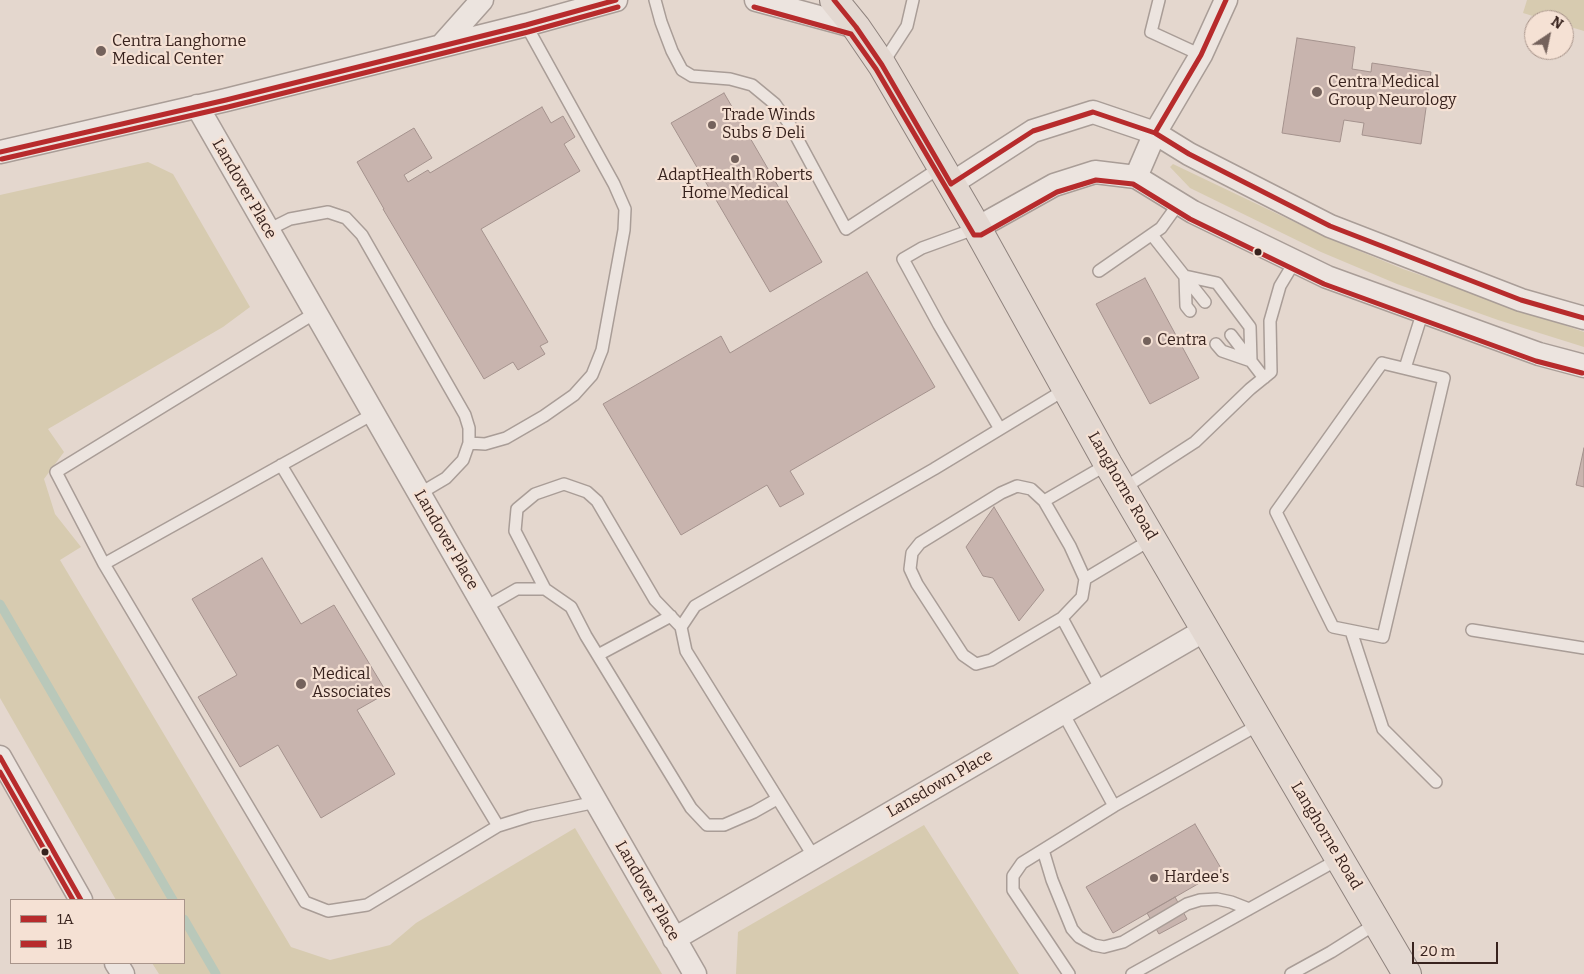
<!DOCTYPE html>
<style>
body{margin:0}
#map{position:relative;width:1584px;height:974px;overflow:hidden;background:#e4d7ce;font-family:Bitter,serif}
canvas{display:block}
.legend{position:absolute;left:10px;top:899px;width:175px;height:65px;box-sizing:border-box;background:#f5e1d4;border:1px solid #a9958b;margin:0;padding:6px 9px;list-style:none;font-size:15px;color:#38231e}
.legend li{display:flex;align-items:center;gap:10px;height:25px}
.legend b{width:25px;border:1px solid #a9958b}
.north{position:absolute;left:1524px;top:10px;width:50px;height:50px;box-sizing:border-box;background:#f5e1d4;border:1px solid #a9958b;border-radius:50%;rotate:34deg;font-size:14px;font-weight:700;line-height:20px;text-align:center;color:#38231e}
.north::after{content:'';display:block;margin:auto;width:18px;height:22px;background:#74625c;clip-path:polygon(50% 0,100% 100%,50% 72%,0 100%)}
.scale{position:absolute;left:1412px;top:942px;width:86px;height:22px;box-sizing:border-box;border:2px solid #38231e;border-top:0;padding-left:6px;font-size:15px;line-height:18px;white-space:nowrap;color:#38231e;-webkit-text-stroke:4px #f5e1d4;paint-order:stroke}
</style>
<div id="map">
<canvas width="1584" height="974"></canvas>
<ul class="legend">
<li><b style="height:6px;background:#b72b2c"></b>1A</li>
<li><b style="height:6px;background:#b72b2c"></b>1B</li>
</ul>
<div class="north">N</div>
<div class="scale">20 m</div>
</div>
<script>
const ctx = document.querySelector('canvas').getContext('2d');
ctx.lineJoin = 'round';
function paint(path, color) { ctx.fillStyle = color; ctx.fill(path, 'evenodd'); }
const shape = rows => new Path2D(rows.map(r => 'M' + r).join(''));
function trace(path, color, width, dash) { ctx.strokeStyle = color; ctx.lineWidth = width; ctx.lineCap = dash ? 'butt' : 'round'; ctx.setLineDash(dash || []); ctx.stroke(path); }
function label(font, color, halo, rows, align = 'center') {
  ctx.font = font + ' Bitter,serif'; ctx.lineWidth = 4.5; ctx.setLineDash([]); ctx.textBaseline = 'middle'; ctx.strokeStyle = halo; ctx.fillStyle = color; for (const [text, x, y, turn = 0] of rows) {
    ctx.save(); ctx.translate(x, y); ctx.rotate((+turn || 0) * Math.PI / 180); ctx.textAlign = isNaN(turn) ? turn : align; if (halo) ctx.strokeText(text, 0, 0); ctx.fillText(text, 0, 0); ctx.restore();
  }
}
paint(shape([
 [1527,0,1584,0,1584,31,1564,25,1564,20,1546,20,1523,13],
 [148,162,173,174,250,307,223,327,48,429,64,452,44,479,55,514,81,547,60,560,291,947,330,960,390,945,416,923,575,828,662,974,159,974,152,963,184,963,184,900,116,900,0,698,0,195],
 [1173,164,1328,238,1403,269,1584,332,1584,347,1498,320,1397,284,1321,252,1190,188,1170,167],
 [924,825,1019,974,736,974,738,932]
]), '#d7cbb0');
trace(shape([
 [0,604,173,900],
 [184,919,216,974]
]), '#b9c8ba', 9);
const building = shape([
 [1297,38,1355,47,1352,69,1371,72,1372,63,1431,72,1421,144,1362,135,1364,123,1344,120,1340,142,1282,133,1297,38],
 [724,93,822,262,770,292,671,123,724,93],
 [542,107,551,123,563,116,575,137,564,144,580,171,481,229,548,342,540,346,545,354,518,370,513,362,484,379,383,209,384,209,357,162,414,128,432,158,404,175,408,182,428,170,430,173,542,107],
 [867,272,935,387,790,471,804,494,780,507,767,485,681,535,603,404,721,336,730,353,867,272],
 [1145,278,1199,378,1150,404,1096,304,1145,278],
 [1584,448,1584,487,1576,485,1584,448],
 [994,507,1044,590,1019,621,993,578,983,576,966,547,994,507],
 [262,558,301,624,334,605,387,693,357,710,395,774,321,818,278,745,240,767,198,697,237,675,192,599,262,558],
 [1195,824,1222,870,1113,933,1086,887,1195,824],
 [1175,897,1187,919,1159,934,1147,913,1175,897]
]);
paint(building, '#c8b4ae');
trace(building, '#a4928d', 1);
const service = shape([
 [655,0,661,22,672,51,682,70,692,76,730,79,752,85,775,104,790,125,846,229,941,167],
 [1159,0,1151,32,1201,55],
 [883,63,907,26,913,0],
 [977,228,922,248,903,259,939,325,1000,429],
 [268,230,290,219,328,212,346,218,362,235,465,415,469,428,469,443,463,460,446,478,419,494],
 [1152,235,1205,302],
 [1099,271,1161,228,1179,203],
 [1185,276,1217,283,1250,327,1251,361],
 [1185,276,1186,306,1190,311],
 [1231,335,1264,378],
 [1216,344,1222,351,1251,361],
 [1382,363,1444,378,1383,637,1333,627,1276,512,1382,363],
 [1405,368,1423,311],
 [373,414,104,564,305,902,328,911,367,905,498,826,530,816,596,802],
 [469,443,485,444,506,438,544,416,574,395,592,375,602,350,624,230,625,209,614,184,526,25],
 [281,465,498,826],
 [1124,488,1195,442,1250,389,1271,372,1270,321,1280,286,1295,261],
 [1044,501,1108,464],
 [104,564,56,472,315,313],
 [1085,579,1152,539],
 [545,589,515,531,517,509,535,494,564,484,587,492,597,501,655,600,681,627],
 [484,608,517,589,545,589,571,607,586,636,691,808,707,825,724,825,754,812,777,799],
 [1062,618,991,660,976,664,963,655,917,584,910,569,912,553,920,543,1001,493,1017,486,1031,489,1044,501,1070,546,1085,579,1082,597,1062,618,1101,690],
 [1472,630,1584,648],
 [1351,631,1383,729,1436,782],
 [598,655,671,616],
 [1063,713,1114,806,1260,724],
 [1043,850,1052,880,1072,929,1079,937,1094,945,1104,947,1123,942,1187,904,1200,900,1217,899,1231,902,1249,909],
 [814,857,686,651,681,627,695,606,934,469,1066,389],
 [1069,974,1013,890,1013,876,1022,863,1114,806],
 [1132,974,1339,859],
 [1291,974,1331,952,1377,923]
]);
const minor = shape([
 [756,0,856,27],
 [441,46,482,0],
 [197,106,695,974],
 [0,152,226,100,526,25,616,0],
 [1136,177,1155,133,1201,55,1226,0],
 [951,184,1033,131,1093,112,1155,133,1189,154,1330,226,1521,300,1584,318],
 [977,228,1054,185,1095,172,1136,177,1193,212,1327,277,1539,354,1584,366],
 [0,757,81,900],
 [674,939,1205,630],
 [116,963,123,974]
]);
const primary = shape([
 [834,0,856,27,882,65,977,228,1108,464,1407,974]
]);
trace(service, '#a99d97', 14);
trace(minor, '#a99d97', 25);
trace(primary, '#8f837e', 30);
trace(service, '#ece4df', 11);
trace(minor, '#ece4df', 22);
trace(primary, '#e3d8d1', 28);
trace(shape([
 [834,0,856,27,882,65,951,184],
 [1155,133,1201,55,1226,0],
 [0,152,226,100,526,25,616,0],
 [951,184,1033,131,1093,112,1155,133,1189,154,1330,226,1521,300,1584,318],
 [0,757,81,900]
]), '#b72b2c', 5);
trace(shape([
 [754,7,851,34,876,69,974,235,981,235,1057,192,1096,180,1133,184,1190,219,1324,284,1536,361,1582,373],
 [2,159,228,107,528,32,618,7],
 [0,772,73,900]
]), '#b72b2c', 5);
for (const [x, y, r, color] of [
 [101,51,6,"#74625c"],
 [1317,92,6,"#74625c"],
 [712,125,5,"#74625c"],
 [735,159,5,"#74625c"],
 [1258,252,4.5,"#38231e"],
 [1147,341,5,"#74625c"],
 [301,684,6,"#74625c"],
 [45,852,4.5,"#38231e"],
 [1154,878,5,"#74625c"]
]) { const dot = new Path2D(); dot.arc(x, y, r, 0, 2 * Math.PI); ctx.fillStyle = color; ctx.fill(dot); trace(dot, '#f5e1d4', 2); }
label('16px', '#38231e', '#f5e1d4', [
 ["Centra Langhorne",112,42],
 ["Medical Center",112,60],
 ["Centra Medical",1328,83],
 ["Group Neurology",1328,101],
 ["Trade Winds",722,116],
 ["Subs & Deli",722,134],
 ["AdaptHealth Roberts",735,176,"center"],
 ["Home Medical",735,194,"center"],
 ["Centra",1157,341],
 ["Medical",312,675],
 ["Associates",312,693],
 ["Hardee's",1164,878]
], 'left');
label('16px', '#38231e', '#f5e1d4', [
 ["Landover Place",244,189,60],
 ["Langhorne Road",1122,486,60],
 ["Landover Place",446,540,60],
 ["Lansdown Place",940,784,-30],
 ["Langhorne Road",1326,836,59],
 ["Landover Place",647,891,60]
]);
</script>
